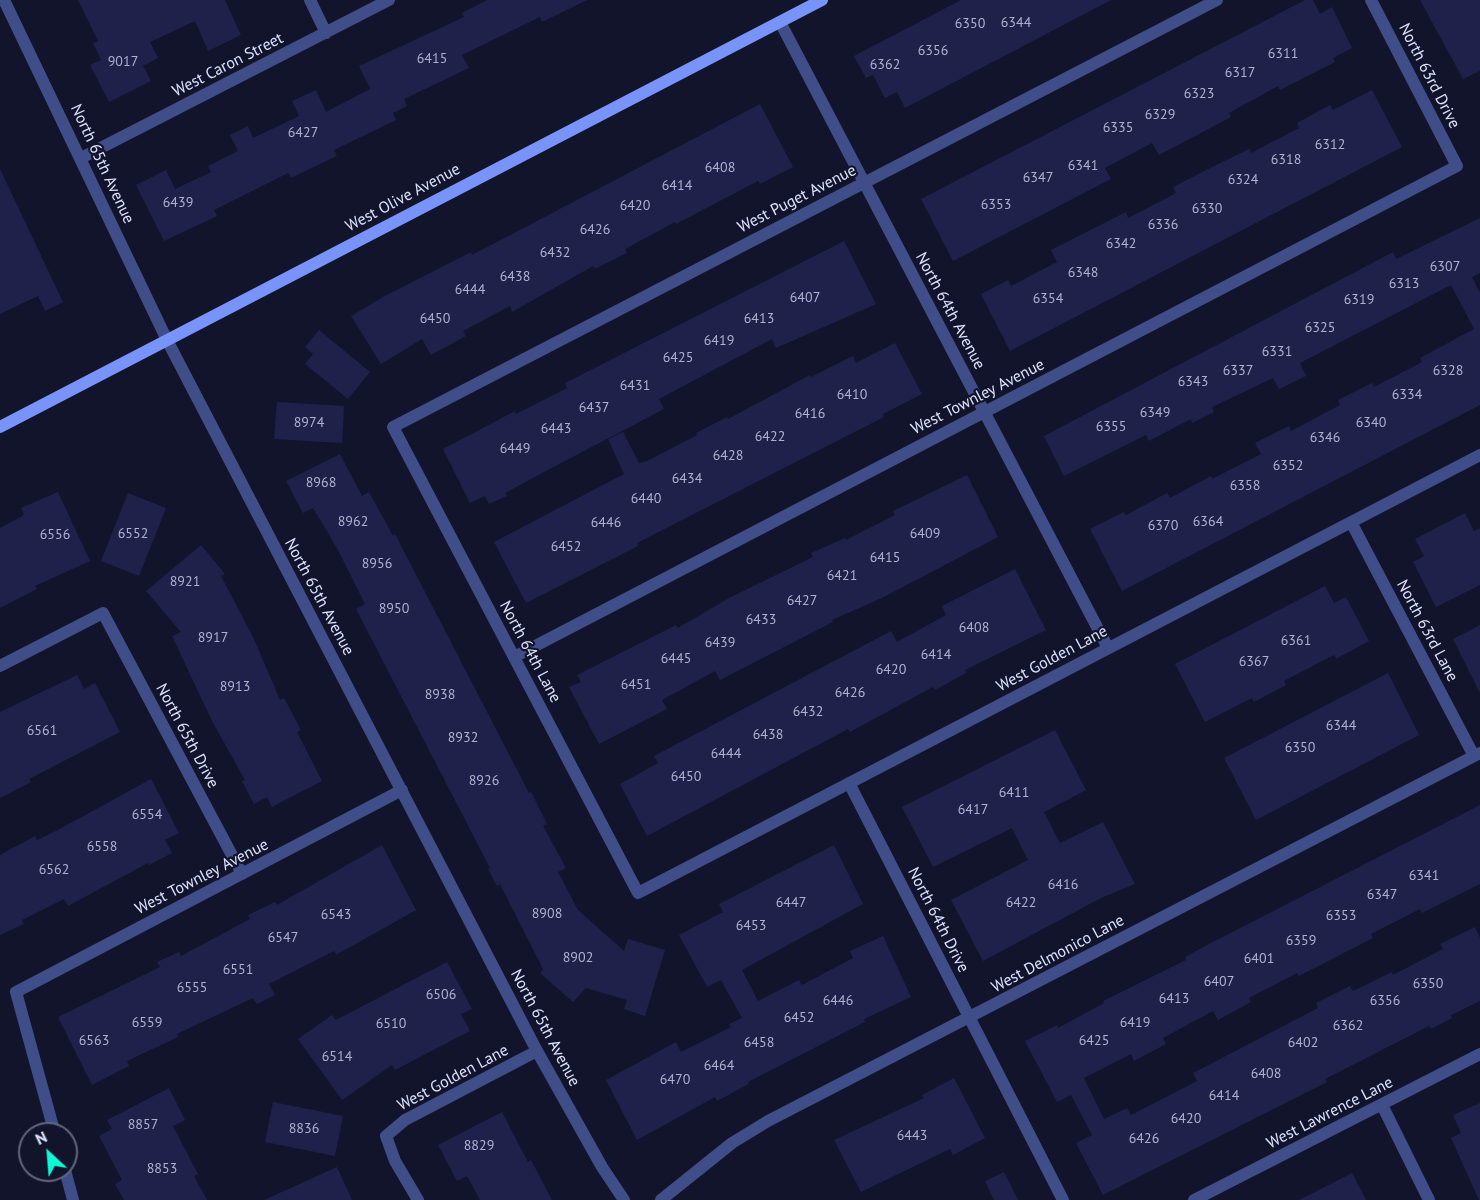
<!DOCTYPE html>
<style>
body{margin:0}
#map{position:relative;width:1480px;height:1200px;overflow:hidden;background:#12142b;font-family:"PT Sans",sans-serif}
canvas{display:block}
.north{position:absolute;left:18px;top:1122px;width:60px;height:60px;box-sizing:border-box;background:#12142b;border:2px solid #63667f;border-radius:50%;rotate:334deg;font-size:16px;font-weight:700;line-height:24px;text-align:center;color:#dde2fe}
.north::after{content:'';display:block;margin:auto;width:21px;height:27px;background:#10f7d6;clip-path:polygon(50% 0,100% 100%,50% 72%,0 100%)}
</style>
<div id="map">
<canvas width="1480" height="1200"></canvas>
<div class="north">N</div>
</div>
<script>
const ctx = document.querySelector('canvas').getContext('2d');
ctx.lineJoin = 'round';
function paint(path, color) { ctx.fillStyle = color; ctx.fill(path, 'evenodd'); }
const shape = rows => new Path2D(rows.map(r => 'M' + r).join(''));
function trace(path, color, width, dash) { ctx.strokeStyle = color; ctx.lineWidth = width; ctx.lineCap = dash ? 'butt' : 'round'; ctx.setLineDash(dash || []); ctx.stroke(path); }
function label(font, color, halo, rows, align = 'center') {
  ctx.font = font + ' "PT Sans",sans-serif'; ctx.lineWidth = 4.5; ctx.setLineDash([]); ctx.textBaseline = 'middle'; ctx.strokeStyle = halo; ctx.fillStyle = color; for (const [text, x, y, turn = 0] of rows) {
    ctx.save(); ctx.translate(x, y); ctx.rotate((+turn || 0) * Math.PI / 180); ctx.textAlign = isNaN(turn) ? turn : align; if (halo) ctx.strokeText(text, 0, 0); ctx.fillText(text, 0, 0); ctx.restore();
  }
}
paint(shape([
 [78,0,225,0,241,35,208,51,195,21,150,42,158,58,143,66,151,81,109,102,90,65,101,60,93,43,98,41],
 [487,0,587,0,542,22,540,17,462,55,469,68,404,99,407,106,393,113,396,120,334,150,337,156,291,178,288,173,214,210,217,216,164,241,136,185,166,170,175,189,211,172,208,166,238,151,230,135,248,126,253,138,299,116,292,101,316,90,326,112,370,89,359,66,464,17,462,13],
 [961,0,1111,0,905,108,897,92,885,98,873,75,866,78,854,56],
 [1305,0,1313,0,1320,14,1332,7,1352,48,1333,58,1335,62,1280,90,1278,86,1229,113,1231,117,1159,155,1152,143,1105,168,1111,179,953,261,921,199],
 [1420,0,1480,0,1480,71,1463,79],
 [1372,90,1402,147,1010,351,981,294,1008,280,1011,286,1057,262,1051,250,1126,212,1128,218,1176,193,1173,187,1208,169,1249,149,1251,153,1299,128,1297,123,1330,105,1333,110],
 [760,104,793,167,760,184,758,181,676,224,675,222,625,249,627,253,595,269,593,266,512,312,510,306,463,331,466,336,431,355,422,339,381,364,351,316,383,297,471,252,472,255],
 [0,169,63,302,45,311,38,296,0,314],
 [1480,218,1480,273,1472,277,1480,293,1480,405,1122,591,1090,529,1124,512,1126,515,1167,493,1170,498,1211,476,1212,479,1261,454,1255,443,1289,426,1291,431,1340,405,1338,400,1372,383,1374,387,1422,362,1420,358,1474,329,1451,285,1300,363,1306,376,1279,389,1273,378,1212,407,1214,412,1192,423,1191,419,1149,441,1146,435,1064,476,1044,436,1393,252,1396,259],
 [844,241,876,304,776,348,772,339,659,399,664,409,546,471,505,493,507,496,489,504,485,496,470,503,443,449,515,411,516,414,567,388,565,383],
 [319,330,370,372,348,399,305,364,313,354,305,347],
 [895,343,922,394,883,414,884,417,637,543,638,546,526,603,494,542,624,474,608,439,623,432,639,463,647,461,697,435,696,433,727,417,728,419,810,375,811,377,853,356,856,363],
 [277,402,344,406,342,443,274,439],
 [340,454,362,496,369,492,393,536,395,534,529,793,531,792,547,824,543,826,566,868,558,872,578,910,624,951,628,939,665,950,645,1016,624,1009,627,1000,586,988,573,1002,540,973,543,969,500,884,497,886,488,869,490,868,356,609,365,604,338,550,313,508,303,513,286,481],
 [967,475,998,537,884,597,832,620,833,622,720,680,715,671,662,700,667,709,599,744,569,687,581,682,577,675,676,625,678,628,729,598,813,557,811,553,845,538,846,540,895,515,893,511],
 [58,492,90,561,35,586,37,589,0,608,0,528,24,515,21,508],
 [128,493,166,508,139,576,101,561],
 [1465,513,1474,531,1480,528,1480,585,1436,607,1413,562,1424,556,1415,539],
 [201,545,225,574,221,576,254,639,280,700,284,698,301,730,297,732,322,781,272,807,267,797,254,804,242,781,245,780,212,721,172,636,181,632,146,591],
 [1015,569,1046,630,965,670,966,673,935,690,933,687,850,732,848,729,647,836,620,784,658,763,654,756,891,631,897,642,946,615,942,606],
 [1325,586,1334,603,1346,597,1369,641,1336,659,1334,655,1284,681,1286,685,1254,702,1252,698,1205,722,1175,664],
 [1480,625,1480,693,1453,639],
 [1388,673,1419,735,1256,820,1224,758],
 [77,675,84,689,95,683,120,732,29,779,31,782,0,798,0,712],
 [1055,730,1086,790,1044,812,1060,843,1103,822,1135,884,1101,898,983,961,951,900,1028,860,1012,828,933,867,902,807],
 [151,779,179,833,165,840,172,853,149,865,148,863,68,906,64,899,22,920,24,924,0,935,0,855,35,836,37,840,58,830],
 [1480,805,1480,884,1422,913,1420,909,1371,934,1373,938,1299,976,1297,973,1249,998,1251,1002,1218,1020,1213,1011,1163,1038,1166,1044,1134,1061,1131,1054,1084,1078,1104,1119,1127,1108,1131,1115,1197,1081,1193,1073,1318,1008,1316,1003,1350,986,1353,991,1392,972,1393,975,1443,949,1440,944,1475,927,1480,938,1480,1001,1451,1015,1452,1018,1431,1029,1429,1026,1325,1079,1327,1082,1103,1195,1076,1143,1092,1135,1071,1095,1057,1102,1025,1041,1057,1025,1058,1028,1104,1003,1103,1001,1186,960,1185,957,1209,944],
 [382,845,416,910,336,955,334,951,269,984,275,995,257,1004,253,998,177,1034,178,1037,127,1061,129,1066,92,1085,58,1017,160,967,157,962,179,952,181,956,250,919,248,915,275,902,277,905],
 [834,845,863,904,742,970,758,1001,799,980,802,985,853,958,850,951,883,936,911,997,864,1019,865,1022,748,1082,749,1084,717,1101,715,1097,637,1140,606,1080,676,1042,681,1052,731,1027,729,1024,742,1018,721,980,707,987,679,935,723,912,719,904],
 [447,962,472,1009,461,1014,470,1031,395,1070,392,1065,342,1100,298,1039,332,1015,336,1020],
 [954,1078,985,1138,953,1155,950,1149,861,1192,834,1140,924,1098,922,1095],
 [169,1088,185,1120,173,1126,198,1174,194,1176,207,1200,124,1200,115,1184,122,1180,99,1136,112,1129,107,1120],
 [273,1102,343,1116,335,1156,265,1142],
 [1480,1103,1480,1200,1479,1200,1451,1138,1461,1133,1453,1115],
 [502,1112,528,1162,531,1160,552,1200,480,1200,467,1176,457,1181,438,1145],
 [337,1167,352,1200,264,1200],
 [1004,1172,1018,1200,994,1200,985,1181],
 [1352,1173,1366,1200,1299,1200]
]), '#1f214b');
trace(shape([
 [4,0,167,340,537,1051,602,1167,624,1200],
 [310,0,326,33],
 [1217,0,393,427,638,893,1480,455],
 [780,22,1108,648],
 [81,158,389,0],
 [1351,522,1474,756],
 [514,657,1457,166,1371,0],
 [0,666,103,613,242,874],
 [849,783,1063,1200],
 [1382,1105,1429,1200],
 [55,1134,16,992,402,790],
 [65,1170,73,1200],
 [418,1200,395,1161,386,1136,405,1120,537,1051],
 [661,1200,732,1143,768,1121,1480,753],
 [1194,1200,1480,1054]
]), '#3f4e88', 12);
trace(shape([
 [0,427,822,0]
]), '#7894fa', 12);
label('14px', '#aeb2d1', null, [
 ["6344",1016,23],
 ["6350",970,24],
 ["6356",933,51],
 ["6311",1283,54],
 ["6415",432,59],
 ["9017",123,62],
 ["6362",885,65],
 ["6317",1240,73],
 ["6323",1199,94],
 ["6329",1160,115],
 ["6335",1118,128],
 ["6427",303,133],
 ["6312",1330,145],
 ["6318",1286,160],
 ["6341",1083,166],
 ["6408",720,168],
 ["6347",1038,178],
 ["6324",1243,180],
 ["6414",677,186],
 ["6439",178,203],
 ["6353",996,205],
 ["6420",635,206],
 ["6330",1207,209],
 ["6336",1163,225],
 ["6426",595,230],
 ["6342",1121,244],
 ["6432",555,253],
 ["6307",1445,267],
 ["6348",1083,273],
 ["6438",515,277],
 ["6313",1404,284],
 ["6444",470,290],
 ["6407",805,298],
 ["6354",1048,299],
 ["6319",1359,300],
 ["6450",435,319],
 ["6413",759,319],
 ["6325",1320,328],
 ["6419",719,341],
 ["6331",1277,352],
 ["6425",678,358],
 ["6337",1238,371],
 ["6328",1448,371],
 ["6343",1193,382],
 ["6431",635,386],
 ["6410",852,395],
 ["6334",1407,395],
 ["6437",594,408],
 ["6349",1155,413],
 ["6416",810,414],
 ["8974",309,423],
 ["6340",1371,423],
 ["6355",1111,427],
 ["6443",556,429],
 ["6422",770,437],
 ["6346",1325,438],
 ["6449",515,449],
 ["6428",728,456],
 ["6352",1288,466],
 ["6434",687,479],
 ["8968",321,483],
 ["6358",1245,486],
 ["6440",646,499],
 ["8962",353,522],
 ["6364",1208,522],
 ["6446",606,523],
 ["6370",1163,526],
 ["6552",133,534],
 ["6409",925,534],
 ["6556",55,535],
 ["6452",566,547],
 ["6415",885,558],
 ["8956",377,564],
 ["6421",842,576],
 ["8921",185,582],
 ["6427",802,601],
 ["8950",394,609],
 ["6433",761,620],
 ["6408",974,628],
 ["8917",213,638],
 ["6361",1296,641],
 ["6439",720,643],
 ["6414",936,655],
 ["6445",676,659],
 ["6367",1254,662],
 ["6420",891,670],
 ["6451",636,685],
 ["8913",235,687],
 ["6426",850,693],
 ["8938",440,695],
 ["6432",808,712],
 ["6344",1341,726],
 ["6561",42,731],
 ["6438",768,735],
 ["8932",463,738],
 ["6350",1300,748],
 ["6444",726,754],
 ["6450",686,777],
 ["8926",484,781],
 ["6411",1014,793],
 ["6417",973,810],
 ["6554",147,815],
 ["6558",102,847],
 ["6562",54,870],
 ["6341",1424,876],
 ["6416",1063,885],
 ["6347",1382,895],
 ["6447",791,903],
 ["6422",1021,903],
 ["8908",547,914],
 ["6543",336,915],
 ["6353",1341,916],
 ["6453",751,926],
 ["6547",283,938],
 ["6359",1301,941],
 ["8902",578,958],
 ["6401",1259,959],
 ["6551",238,970],
 ["6407",1219,982],
 ["6350",1428,984],
 ["6555",192,988],
 ["6506",441,995],
 ["6413",1174,999],
 ["6446",838,1001],
 ["6356",1385,1001],
 ["6452",799,1018],
 ["6559",147,1023],
 ["6419",1135,1023],
 ["6510",391,1024],
 ["6362",1348,1026],
 ["6563",94,1041],
 ["6425",1094,1041],
 ["6458",759,1043],
 ["6402",1303,1043],
 ["6514",337,1057],
 ["6464",719,1066],
 ["6408",1266,1074],
 ["6470",675,1080],
 ["6414",1224,1096],
 ["6420",1186,1119],
 ["8857",143,1125],
 ["8836",304,1129],
 ["6443",912,1136],
 ["6426",1144,1139],
 ["8829",479,1146],
 ["8853",162,1169]
]);
label('16px', '#dde2fe', '#12142b', [
 ["West Caron Street",228,65,-27],
 ["North 63rd Drive",1429,76,63],
 ["North 65th Avenue",102,164,65],
 ["West Olive Avenue",403,198,-28],
 ["West Puget Avenue",797,199,-27],
 ["North 64th Avenue",950,311,62],
 ["West Townley Avenue",978,397,-27],
 ["North 65th Avenue",319,597,62],
 ["North 63rd Lane",1427,631,62],
 ["North 64th Lane",530,652,62],
 ["West Golden Lane",1052,659,-28],
 ["North 65th Drive",187,736,62],
 ["West Townley Avenue",202,877,-27],
 ["North 64th Drive",938,920,63],
 ["West Delmonico Lane",1058,954,-28],
 ["North 65th Avenue",545,1028,62],
 ["West Golden Lane",453,1078,-28],
 ["West Lawrence Lane",1330,1113,-27]
]);
</script>
